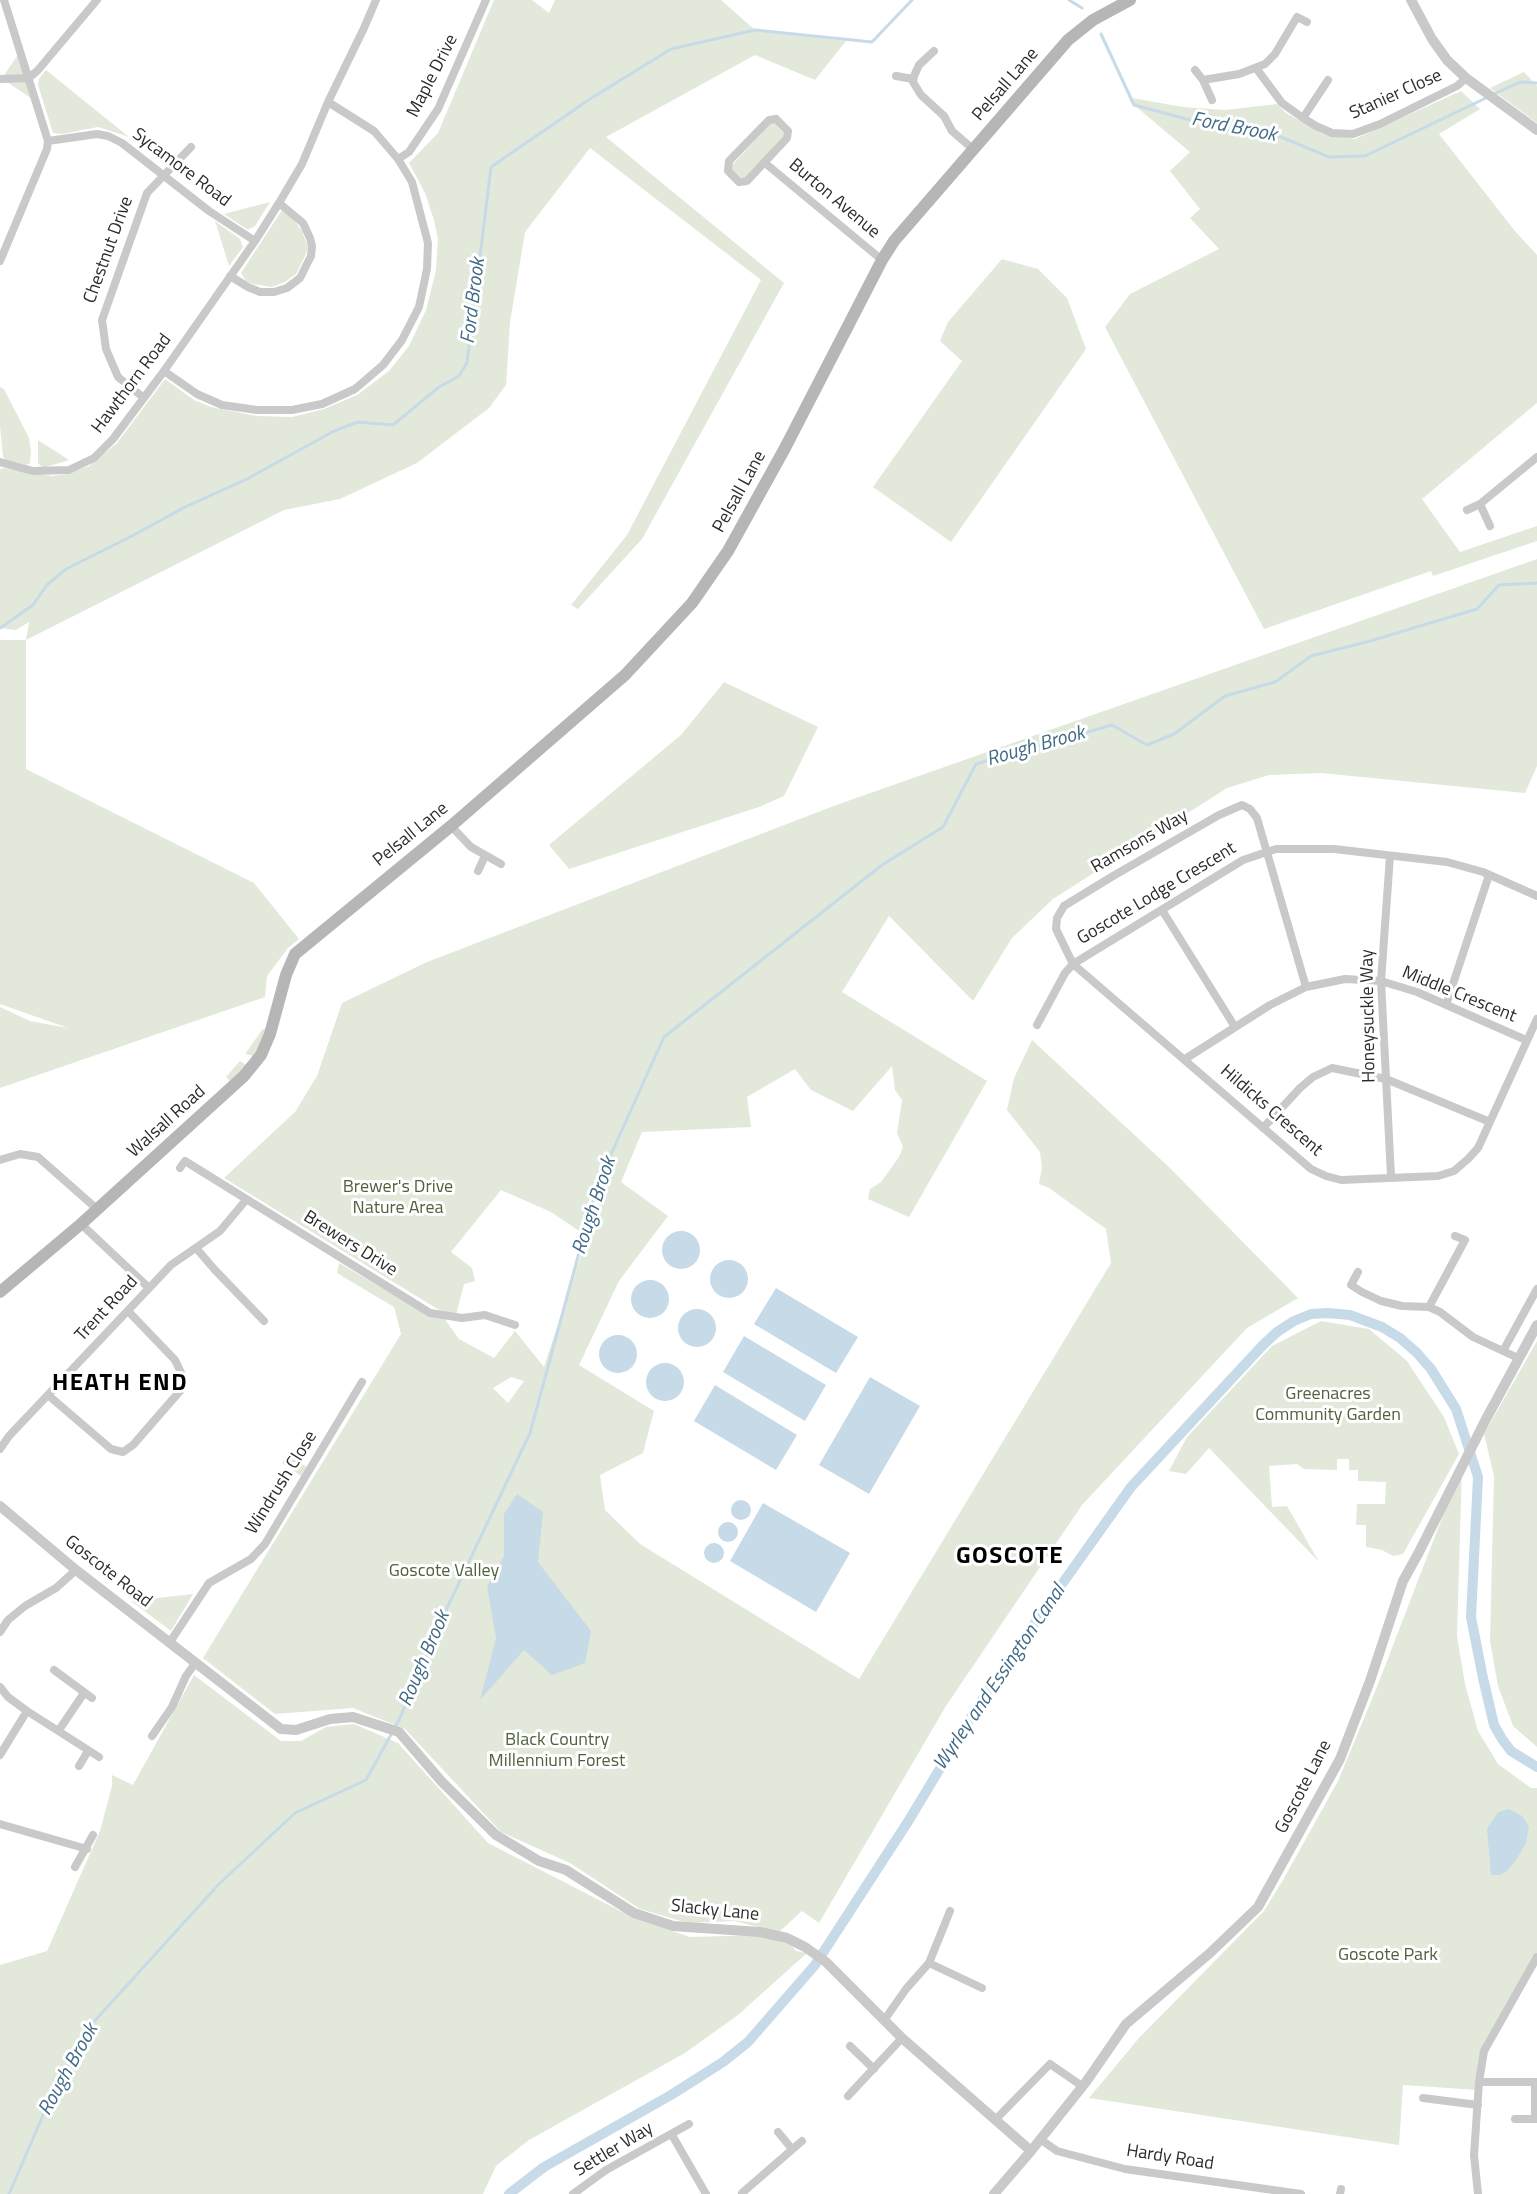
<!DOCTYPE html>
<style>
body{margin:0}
canvas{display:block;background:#fff}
</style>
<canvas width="1537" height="2194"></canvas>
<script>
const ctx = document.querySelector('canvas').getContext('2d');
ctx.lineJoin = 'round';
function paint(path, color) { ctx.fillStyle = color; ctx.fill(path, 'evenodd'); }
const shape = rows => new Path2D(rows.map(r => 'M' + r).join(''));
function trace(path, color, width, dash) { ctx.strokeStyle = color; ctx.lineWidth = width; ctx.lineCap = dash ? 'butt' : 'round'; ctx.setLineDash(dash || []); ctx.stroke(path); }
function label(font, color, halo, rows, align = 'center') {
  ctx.font = font + ' "Titillium Web",sans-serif'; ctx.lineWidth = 6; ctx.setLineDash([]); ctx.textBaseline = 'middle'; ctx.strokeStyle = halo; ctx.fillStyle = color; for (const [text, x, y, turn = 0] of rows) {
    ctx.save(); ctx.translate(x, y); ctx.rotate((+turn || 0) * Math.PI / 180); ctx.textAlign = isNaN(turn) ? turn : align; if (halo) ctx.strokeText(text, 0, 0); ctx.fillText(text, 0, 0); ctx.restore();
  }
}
paint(shape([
 [494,0,532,0,549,13,555,0,721,0,755,30,846,41,815,80,755,55,606,137,784,283,642,539,578,609,571,605,627,535,761,280,590,148,525,232,510,322,506,385,489,408,417,463,340,499,284,510,26,640,26,769,254,883,299,939,288,948,267,976,265,997,0,1088,0,1007,30,1021,68,1028,0,1004,0,640,26,640,29,622,16,630,0,628,0,469,4,468,52,476,68,474,89,466,117,443,165,379,194,400,211,407,257,416,292,417,324,409,357,395,389,371,409,346,426,310,436,270,438,239,434,220,425,193,409,163,438,133],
 [20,52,28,77,2,78],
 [46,70,129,137,98,127,62,134,53,133,38,85,39,79],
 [1524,72,1537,86,1537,123,1490,88],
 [28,79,35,101,4,80],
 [1461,91,1480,109,1439,134,1515,231,1537,255,1537,403,1422,499,1460,552,1537,526,1537,541,1433,576,1431,571,1264,629,1105,327,1130,294,1219,249,1190,218,1200,209,1170,171,1190,152,1134,105,1132,98,1183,107,1225,110,1277,104,1286,113,1323,134,1355,139],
 [775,122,784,133,783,136,747,177,738,177,732,170,733,164,771,123],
 [270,202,255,226,248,230,224,214],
 [282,210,294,220,302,231,308,247,305,256,296,274,285,282,272,287,253,284,246,281,241,273],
 [215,221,240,239,243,247,229,266],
 [1002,259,1038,269,1067,298,1086,349,951,542,873,487,962,361,940,341,948,322],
 [0,387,4,389,29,438,31,452,30,463,27,465,5,460,3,457,0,426],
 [38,440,69,460,43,468,38,463],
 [1537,559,1537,766,1525,793,1321,773,1269,775,1227,788,1053,899,1012,938,973,1001,889,916,842,992,987,1081,909,1217,868,1199,870,1189,881,1182,899,1157,903,1147,897,1133,902,1100,895,1090,892,1066,853,1111,811,1090,795,1069,747,1097,751,1127,642,1132,621,1182,668,1216,619,1281,579,1365,654,1411,643,1453,600,1475,605,1510,640,1544,859,1679,1111,1263,1106,1229,1049,1188,1039,1184,1042,1168,1040,1152,1007,1110,1014,1078,1032,1040,1169,1167,1298,1298,1247,1328,1082,1505,946,1706,819,1923,802,1911,779,1932,734,1921,688,1923,640,1909,570,1863,501,1832,405,1729,353,1708,275,1714,203,1658,401,1334,394,1307,337,1273,339,1263,429,1315,444,1318,459,1339,494,1358,515,1331,544,1367,599,1200,590,1197,579,1231,551,1212,501,1190,451,1252,472,1268,475,1281,464,1284,456,1315,439,1310,224,1178,295,1112,317,1076,342,1003,427,962,839,804],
 [511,1377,524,1381,508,1403,493,1388],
 [724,682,818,727,784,796,759,807,569,869,549,845,681,735],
 [273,1024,254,1056,245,1054,262,1030],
 [240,1061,246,1065,231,1082,226,1077],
 [1321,1321,1369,1329,1407,1361,1444,1417,1459,1454,1403,1554,1393,1556,1382,1550,1366,1547,1366,1525,1356,1525,1357,1504,1385,1504,1386,1482,1358,1481,1358,1470,1349,1470,1349,1459,1337,1459,1337,1470,1304,1469,1297,1464,1269,1466,1272,1507,1287,1506,1319,1562,1209,1448,1186,1474,1169,1471,1187,1437,1272,1346],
 [1537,1341,1537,1747,1513,1726,1498,1686,1490,1641,1494,1476,1484,1434],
 [287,1455,307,1467,301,1476,282,1463],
 [1462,1466,1457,1636,1465,1684,1478,1731,1498,1764,1531,1788,1537,1788,1537,1952,1484,2051,1478,2090,1403,2085,1399,2145,1089,2098,1139,2038,1264,1911,1283,1880,1338,1781,1377,1687],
 [193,1594,171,1631,131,1601],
 [194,1675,281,1741,301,1741,326,1727,354,1724,398,1743,488,1843,634,1918,690,1937,762,1935,791,1945,796,1951,807,1953,738,2015,685,2053,529,2140,496,2166,483,2194,0,2194,0,1965,47,1951,100,1831,112,1786,112,1775,133,1785]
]), '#e2e9da');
paint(shape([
 '662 1250a19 19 0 1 1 38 0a19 19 0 1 1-38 0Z',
 '710 1279a19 19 0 1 1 38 0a19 19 0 1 1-38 0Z',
 '631 1299a19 19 0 1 1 38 0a19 19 0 1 1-38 0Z',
 [776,1288,858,1337,836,1373,754,1324],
 '678 1328a19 19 0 1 1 38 0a19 19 0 1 1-38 0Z',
 '599 1354a19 19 0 1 1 38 0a19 19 0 1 1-38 0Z',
 [744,1336,826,1385,805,1421,723,1372],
 '646 1382a19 19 0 1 1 38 0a19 19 0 1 1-38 0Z',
 [870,1377,920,1406,869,1494,819,1465],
 [715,1385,797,1435,776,1470,694,1421],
 [517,1494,543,1512,538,1562,591,1631,585,1663,552,1675,524,1650,480,1700,496,1638,487,1586,504,1556,504,1514],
 '731 1510a10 10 0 1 1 20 0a10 10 0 1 1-20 0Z',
 [763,1503,850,1553,816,1612,730,1561],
 '718 1532a10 10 0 1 1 20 0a10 10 0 1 1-20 0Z',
 '704 1553a10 10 0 1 1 20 0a10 10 0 1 1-20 0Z',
 [1509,1809,1522,1816,1529,1826,1526,1843,1515,1862,1506,1872,1500,1875,1491,1875,1487,1829,1498,1812]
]), '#c7dae7');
trace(shape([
 [1069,0,1082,8],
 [1101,34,1134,105,1232,131,1276,135,1329,157,1365,156,1488,97],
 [1494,94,1520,82,1537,83],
 [0,628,33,605,47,585,66,569,132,536,185,507,247,479,334,431,358,422,393,425,439,387,459,376,467,363,491,167,590,99,671,49,755,30,872,42,912,0],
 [9,2194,47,2106,90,2026,219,1884,295,1813,366,1780,399,1720,447,1608,530,1433,598,1183,664,1037,882,865,943,827,976,764,1112,725,1147,745,1174,734,1225,696,1275,682,1311,656,1370,641,1477,609,1499,585,1537,583]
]), '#c7dae7', 3);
trace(shape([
 [509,2194,544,2167,671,2095,723,2062,748,2042,815,1965,909,1820,977,1707,1062,1584,1131,1487,1263,1345,1277,1332,1294,1321,1311,1314,1328,1313,1350,1315,1382,1327,1400,1338,1417,1353,1431,1369,1456,1409,1478,1477,1471,1617,1483,1678,1494,1725,1502,1739,1511,1751,1537,1767]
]), '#c7dae7', 10);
trace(shape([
 [934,51,919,65,914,76,913,82,921,95,944,116,952,131,974,150],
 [1256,68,1282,103,1303,118,1316,126,1332,133,1353,134,1380,124,1457,86,1466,78],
 [1195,70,1203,80,1212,100],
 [896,76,913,79],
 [29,78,38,70,97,0],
 [0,79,29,78],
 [1203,80,1239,74,1265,64,1275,54,1297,17,1307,22],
 [1303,118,1328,80],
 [776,119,788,131,787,138,747,181,739,182,728,171,729,161,769,120,776,119],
 [48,141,97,134,108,136,122,143,209,211,255,241],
 [398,159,409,152,438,109,486,0],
 [765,163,882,260],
 [0,261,47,149,48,141,4,0],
 [230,276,248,287,260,292,274,292,287,288,300,278,311,256,312,246,310,238,303,223,279,203],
 [164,371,197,394,222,405,257,410,292,410,322,404,355,389,383,365,402,340,419,307,427,269,428,243,412,182,398,159,374,131,328,102],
 [144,398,118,377,106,349,102,320,147,193,191,147],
 [0,462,33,471,69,470,94,458,113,439,164,371,255,241,279,203,302,164,328,102,364,28,376,0],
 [1480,504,1490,526],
 [1467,510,1480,504,1537,457],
 [451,826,471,847,501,864],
 [1390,856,1381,981,1391,1176],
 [478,871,485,856],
 [1162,910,1235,1027],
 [1306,987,1257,818,1250,809,1242,805,1219,815,1113,876,1064,906,1057,918,1056,929,1073,964,1311,1169,1326,1176,1341,1180,1438,1176,1454,1171,1468,1159,1478,1148,1537,1019],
 [1446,1005,1489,875],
 [1037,1025,1065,973,1073,964,1243,860,1276,849,1334,849,1447,862,1483,872,1537,896],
 [1185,1059,1270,1005,1306,987,1345,979,1381,981,1417,992,1526,1040],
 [1263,1128,1300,1088,1313,1077,1332,1068,1386,1079,1490,1122],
 [0,1160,20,1154,38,1157,97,1209],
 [180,1168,185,1161,430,1313,462,1318,485,1315,515,1325],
 [81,1224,149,1288],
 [196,1248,215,1270,264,1321],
 [1358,1272,1351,1285,1362,1292,1381,1301,1402,1306,1429,1307,1440,1312,1473,1337,1518,1358],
 [1429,1307,1465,1240,1455,1236],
 [1503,1351,1537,1289],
 [48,1395,111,1449,123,1452,133,1445,180,1391,183,1377,175,1360,128,1311],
 [0,1449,9,1436,171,1265,220,1231,246,1200],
 [0,1632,8,1620,25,1606,56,1588,76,1570],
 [170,1642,209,1583,251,1559,265,1544,362,1382],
 [54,1670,92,1698],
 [0,1687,8,1697,27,1711,99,1757],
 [59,1730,84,1693],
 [152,1736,172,1707,186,1676,196,1662],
 [0,1755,27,1711],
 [79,1766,88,1751],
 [0,1824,87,1849],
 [75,1867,93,1835],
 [929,1963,982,1988],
 [885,2019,906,1989,929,1963,950,1911],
 [850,2046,874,2069],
 [1479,2082,1537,2082],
 [1535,2082,1535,2119],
 [848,2096,902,2038],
 [1423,2098,1478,2105],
 [1515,2119,1537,2119],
 [995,2120,1050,2064,1082,2086],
 [778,2132,792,2149],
 [672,2135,706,2194],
 [1040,2139,1057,2151,1125,2169,1301,2194],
 [742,2193,802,2141],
 [573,2194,606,2170,689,2124],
 [1340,2194,1341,2189],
 [1478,2194,1474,2155,1479,2082,1484,2051,1537,1957]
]), '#c9c9c9', 8);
trace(shape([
 [1411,0,1432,39,1447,60,1466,78,1537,130],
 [0,1506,76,1570,281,1729,296,1730,330,1719,353,1717,399,1732,442,1782,496,1835,539,1861,566,1870,634,1913,673,1926,760,1932,787,1938,805,1947,826,1962,902,2038,1031,2151],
 [994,2194,1031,2151,1086,2082,1126,2024,1210,1953,1258,1907,1340,1759,1370,1681,1403,1581,1418,1554,1485,1421,1537,1325]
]), '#c9c9c9', 10);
trace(shape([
 [0,1292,81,1224,244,1076,261,1055,270,1034,286,975,295,954,451,826,625,675,692,603,728,551,785,448,882,260,894,241,1068,40,1093,20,1130,0]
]), '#b6b6b6', 12);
label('18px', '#2c2c2c', '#fff', [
 ["Maple Drive",433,76,-63],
 ["Pelsall Lane",1006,85,-49],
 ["Stanier Close",1396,95,-24],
 ["Sycamore Road",181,168,37],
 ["Burton Avenue",834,199,40],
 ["Chestnut Drive",109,250,-70],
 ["Hawthorn Road",132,384,-53],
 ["Pelsall Lane",740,492,-61],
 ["Pelsall Lane",411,835,-39],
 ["Ramsons Way",1140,842,-30],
 ["Goscote Lodge Crescent",1157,894,-31],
 ["Middle Crescent",1459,995,22],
 ["Honeysuckle Way",1369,1016,-91],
 ["Hildicks Crescent",1271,1111,41],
 ["Walsall Road",167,1122,-42],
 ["Brewers Drive",350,1244,32],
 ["Trent Road",107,1309,-47],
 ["Windrush Close",282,1483,-58],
 ["Goscote Road",108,1572,38],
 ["Goscote Lane",1304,1787,-63],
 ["Slacky Lane",715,1911,6],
 ["Settler Way",614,2150,-31],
 ["Hardy Road",1170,2158,9]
]);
label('18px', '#4e633d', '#fff', [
 ["Brewer's Drive",398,1188],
 ["Nature Area",398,1209],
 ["Greenacres",1328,1395],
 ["Community Garden",1328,1416],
 ["Goscote Valley",444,1572],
 ["Black Country",557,1741],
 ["Millennium Forest",557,1762],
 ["Goscote Park",1388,1956]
]);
label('italic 20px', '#416a86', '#fff', [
 ["Ford Brook",1234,128,11],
 ["Ford Brook",474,301,-83],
 ["Rough Brook",1036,747,-16],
 ["Rough Brook",595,1206,-72],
 ["Rough Brook",425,1659,-67],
 ["Wyrley and Essington Canal",1000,1678,-56],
 ["Rough Brook",69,2070,-61]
]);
ctx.letterSpacing = '1.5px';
label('bold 24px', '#000', '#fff', [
 ["HEATH END",120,1384],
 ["GOSCOTE",1010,1557]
]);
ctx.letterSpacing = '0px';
</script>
